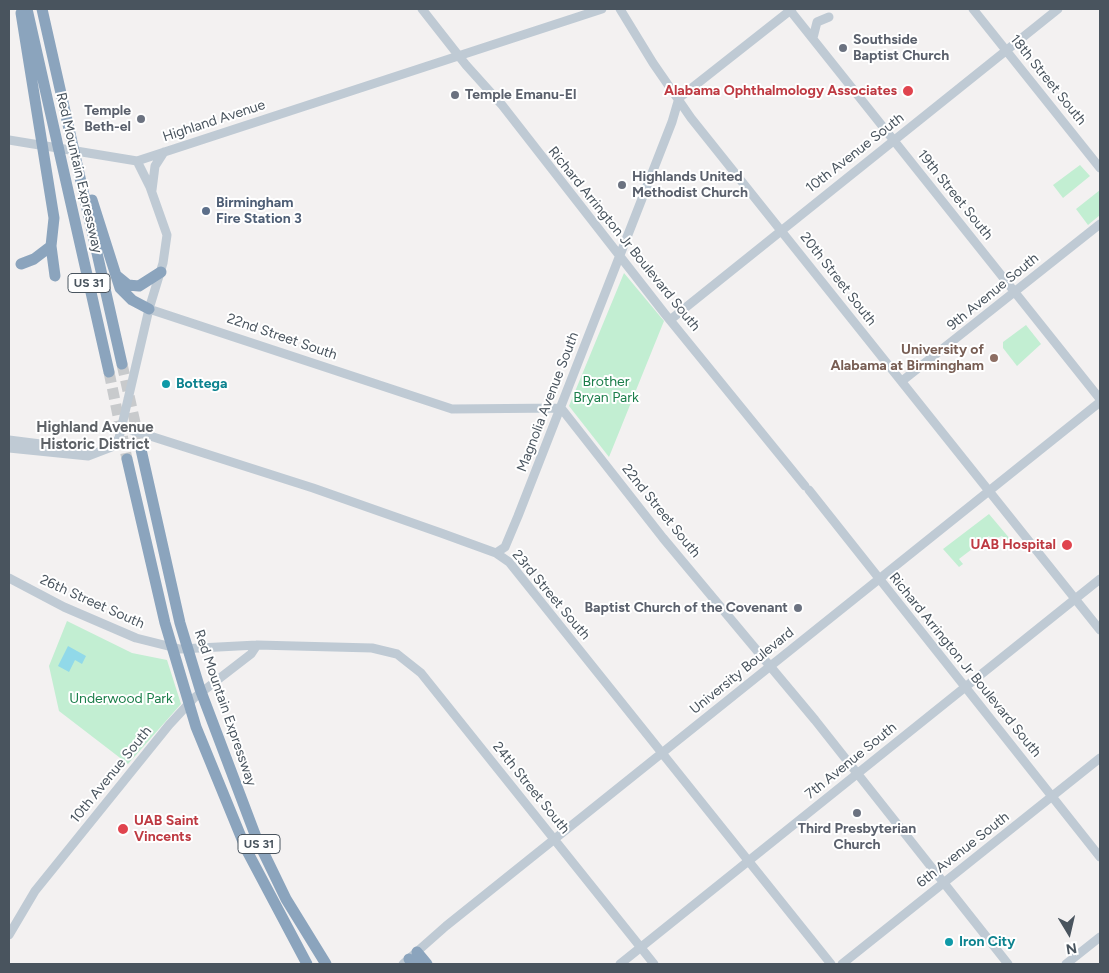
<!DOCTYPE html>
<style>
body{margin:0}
#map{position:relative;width:1109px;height:973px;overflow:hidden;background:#f3f1f1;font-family:Figtree,sans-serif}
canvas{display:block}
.frame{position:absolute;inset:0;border:10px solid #49545e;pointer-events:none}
.north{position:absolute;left:1044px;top:908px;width:50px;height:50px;-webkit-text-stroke:4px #fff;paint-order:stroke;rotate:171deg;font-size:14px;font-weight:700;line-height:20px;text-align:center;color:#49545e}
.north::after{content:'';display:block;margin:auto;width:18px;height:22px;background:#49545e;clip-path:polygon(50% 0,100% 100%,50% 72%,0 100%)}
</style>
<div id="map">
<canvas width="1109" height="973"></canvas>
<div class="frame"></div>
<div class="north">N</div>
</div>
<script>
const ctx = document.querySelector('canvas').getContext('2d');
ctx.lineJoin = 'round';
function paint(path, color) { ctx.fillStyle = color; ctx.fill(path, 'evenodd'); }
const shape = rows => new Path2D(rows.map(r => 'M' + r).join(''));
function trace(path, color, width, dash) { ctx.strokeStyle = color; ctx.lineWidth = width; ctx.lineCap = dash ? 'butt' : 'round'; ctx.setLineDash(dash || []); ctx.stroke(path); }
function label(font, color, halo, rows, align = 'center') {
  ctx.font = font + ' Figtree,sans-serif'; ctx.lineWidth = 4; ctx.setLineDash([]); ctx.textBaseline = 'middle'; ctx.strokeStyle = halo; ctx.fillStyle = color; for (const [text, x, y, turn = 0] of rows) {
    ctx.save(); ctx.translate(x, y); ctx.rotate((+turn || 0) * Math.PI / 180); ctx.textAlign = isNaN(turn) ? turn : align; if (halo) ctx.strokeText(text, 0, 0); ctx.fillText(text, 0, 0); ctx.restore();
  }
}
paint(shape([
 [1080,165,1090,176,1063,198,1053,185],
 [1100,190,1100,215,1088,225,1076,209],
 [624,273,664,321,609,457,569,406],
 [1026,325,1041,344,1017,366,1003,348,1003,342],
 [989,514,1016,546,1014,548,1002,536,992,540,989,536,959,559,963,564,959,567,943,549],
 [67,621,132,653,167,660,181,704,128,764,59,711,49,666]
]), '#c2eed2');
paint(shape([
 [68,646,86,656,82,664,75,660,69,672,58,666]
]), '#91d9e9');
trace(shape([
 [122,364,140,445],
 [109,372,127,459]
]), '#c8cacc', 11, [11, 5.5]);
trace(shape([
 [422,9,466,65,502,105,665,314,805,486],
 [620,9,653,63,691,118,1100,630],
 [789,9,1100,399],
 [973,9,1100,168],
 [813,38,817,22,829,17],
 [679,98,792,9],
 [9,140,137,161,602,9],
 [152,190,155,166,164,152],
 [149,309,452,409,561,408,663,538,815,720,1008,964],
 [670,320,1058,9],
 [902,381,1100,224],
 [122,427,313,488,441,533,496,553,509,562,831,964],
 [9,440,88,450,96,453],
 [9,448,88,456,114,446,119,438,149,309,163,263,167,235,150,187,137,161],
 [809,490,1100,857],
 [496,553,505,547,518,516,672,122,679,98],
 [9,578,64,607,136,638,180,649,257,645,372,648,397,654,421,673,654,964],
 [9,935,35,891,169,725,194,698,251,654,257,645],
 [403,964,446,926,1100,402],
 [620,964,1100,579],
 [842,964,1100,758],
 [1066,964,1100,937]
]), '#bfcad4', 9);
trace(shape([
 [27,9,109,372],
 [42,9,122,364],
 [21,13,54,218,51,246,55,276],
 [92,200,120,288,132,300,149,309],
 [21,264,34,259,51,246],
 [117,276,128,285,139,286,161,272],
 [140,445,180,623,200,689,256,837,286,899,326,964],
 [127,459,165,623,196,727,246,849,307,964],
 [417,952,427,964],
 [409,959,414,964]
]), '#8ba4bd', 11);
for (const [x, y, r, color] of [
 [843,48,5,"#6b7280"],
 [908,91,6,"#e0444e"],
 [455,95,5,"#6b7280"],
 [141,119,5,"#6b7280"],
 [622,185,5,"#6b7280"],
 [206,211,5,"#5c6f8a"],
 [994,358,5,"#8d6e63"],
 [166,384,5,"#0f9aa8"],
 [1067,545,6,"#e0444e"],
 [798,608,5,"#6b7280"],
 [857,813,5,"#6b7280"],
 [123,829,6,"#e0444e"],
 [949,942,5,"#0f9aa8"]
]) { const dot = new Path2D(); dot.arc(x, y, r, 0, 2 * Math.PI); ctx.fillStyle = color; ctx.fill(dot); trace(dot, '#fff', 2); }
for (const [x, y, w] of [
 [89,283,42],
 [259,844,42]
]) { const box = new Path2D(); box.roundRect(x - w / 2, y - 9.5, w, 19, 4); ctx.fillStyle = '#fff'; ctx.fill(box); trace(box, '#49545e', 1); }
label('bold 12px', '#49545e', null, [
 ["US 31",89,283],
 ["US 31",259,844]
]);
label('bold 14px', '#5b616d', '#fff', [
 ["Southside",853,40],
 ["Baptist Church",853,56],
 ["Temple Emanu-El",465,95],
 ["Temple",131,111,"right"],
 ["Beth-el",131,127,"right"],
 ["Highlands United",632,177],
 ["Methodist Church",632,193],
 ["Baptist Church of the Covenant",788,608,"right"],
 ["Third Presbyterian",857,829,"center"],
 ["Church",857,845,"center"]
], 'left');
label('14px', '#49545e', '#fff', [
 ["18th Street South",1048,80,51],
 ["Highland Avenue",214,121,-18],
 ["10th Avenue South",855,153,-38],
 ["Red Mountain Expressway",79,173,77],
 ["19th Street South",955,195,51],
 ["Richard Arrington Jr Boulevard South",624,239,51],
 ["20th Street South",838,279,52],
 ["9th Avenue South",993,292,-39],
 ["22nd Street South",282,337,19],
 ["Magnolia Avenue South",548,402,-69],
 ["22nd Street South",661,511,51],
 ["23rd Street South",551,595,50],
 ["26th Street South",92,602,24],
 ["Richard Arrington Jr Boulevard South",965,665,51],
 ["University Boulevard",742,671,-39],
 ["Red Mountain Expressway",225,708,71],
 ["7th Avenue South",851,761,-39],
 ["10th Avenue South",111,775,-51],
 ["24th Street South",531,788,51],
 ["6th Avenue South",963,850,-38]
]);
label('bold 14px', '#be3a42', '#fff', [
 ["Alabama Ophthalmology Associates",897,91],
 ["UAB Hospital",1056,545],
 ["UAB Saint",134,821,"left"],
 ["Vincents",134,837,"left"]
], 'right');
label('bold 14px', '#4e5e75', '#fff', [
 ["Birmingham",216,203],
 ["Fire Station 3",216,219]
], 'left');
label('bold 14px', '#785e54', '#fff', [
 ["University of",984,350],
 ["Alabama at Birmingham",984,366]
], 'right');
label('14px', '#1b7e4a', '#fff', [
 ["Brother",606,382],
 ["Bryan Park",606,398],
 ["Underwood Park",121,699]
]);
label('bold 14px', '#0d838f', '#fff', [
 ["Bottega",176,384],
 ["Iron City",959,942]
], 'left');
label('bold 15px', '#5d6166', '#fff', [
 ["Highland Avenue",95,428],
 ["Historic District",95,445]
]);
</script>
